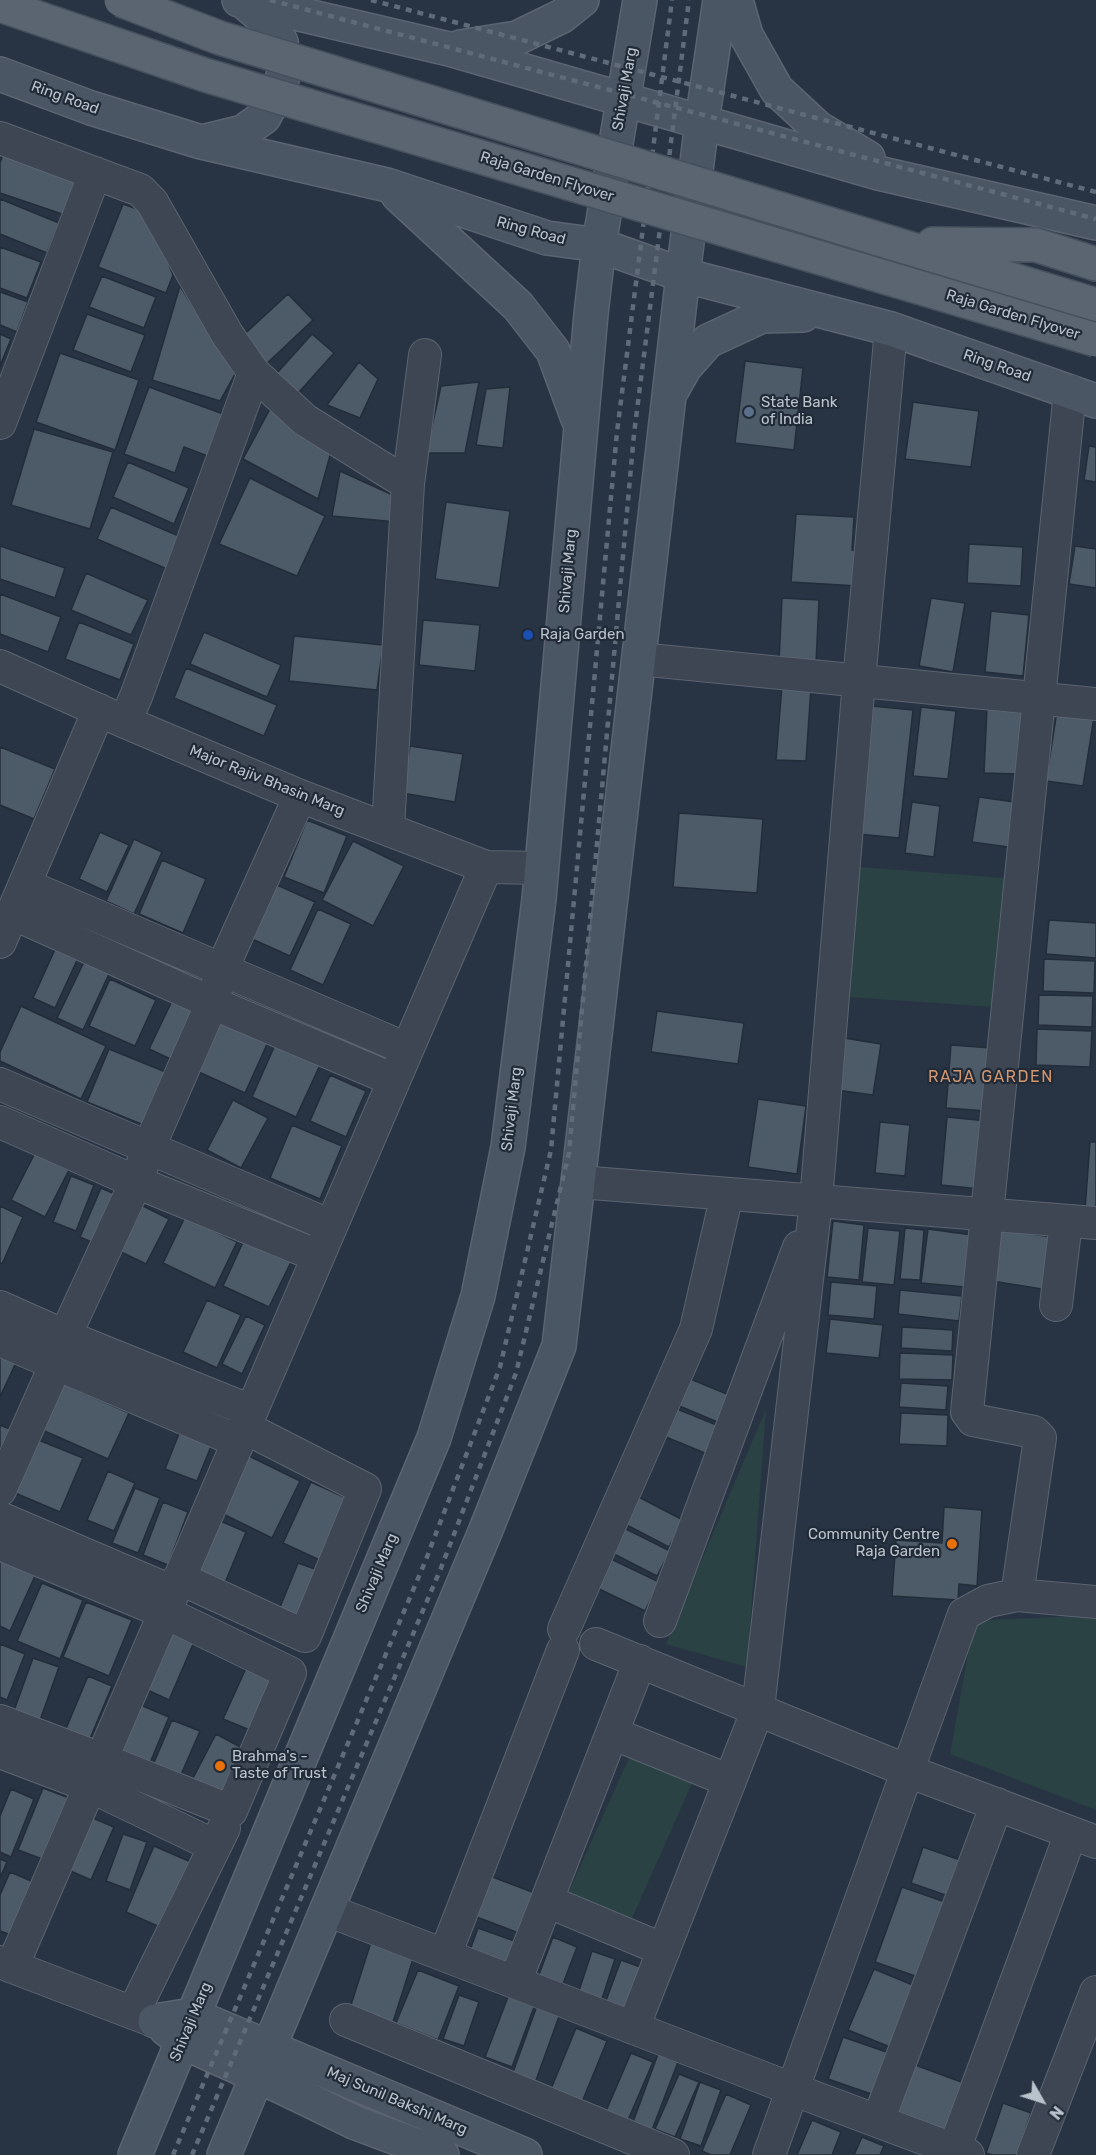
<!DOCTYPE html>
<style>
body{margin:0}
#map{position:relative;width:1096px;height:2155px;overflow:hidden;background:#283443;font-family:Rubik,sans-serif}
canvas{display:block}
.north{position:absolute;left:1012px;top:2071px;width:60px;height:60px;-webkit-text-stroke:4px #212b38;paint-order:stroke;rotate:129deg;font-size:16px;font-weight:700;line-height:24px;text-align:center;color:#bac2cc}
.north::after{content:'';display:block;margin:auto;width:21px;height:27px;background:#bac2cc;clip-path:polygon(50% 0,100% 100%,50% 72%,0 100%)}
</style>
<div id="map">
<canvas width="1096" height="2155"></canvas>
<div class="north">N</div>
</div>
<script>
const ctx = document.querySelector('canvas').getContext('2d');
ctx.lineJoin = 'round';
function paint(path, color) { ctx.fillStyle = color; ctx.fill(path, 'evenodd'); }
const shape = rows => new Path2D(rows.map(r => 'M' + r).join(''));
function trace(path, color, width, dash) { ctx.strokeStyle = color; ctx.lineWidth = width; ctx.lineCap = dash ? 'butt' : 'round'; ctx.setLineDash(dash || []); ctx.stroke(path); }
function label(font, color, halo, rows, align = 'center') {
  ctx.font = font + ' Rubik,sans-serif'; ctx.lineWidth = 4.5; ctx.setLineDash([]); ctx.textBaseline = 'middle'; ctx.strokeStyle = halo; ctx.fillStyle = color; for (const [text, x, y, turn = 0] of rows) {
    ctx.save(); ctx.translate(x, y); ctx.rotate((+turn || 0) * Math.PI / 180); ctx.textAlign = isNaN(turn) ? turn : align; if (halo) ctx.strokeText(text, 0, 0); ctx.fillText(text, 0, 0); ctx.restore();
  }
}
paint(shape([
 [859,867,1005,878,995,1007,848,997],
 [766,1409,747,1667,666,1644],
 [1096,1615,1096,1810,950,1754,974,1621],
 [632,1751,694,1779,630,1923,567,1896]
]), '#2a4244');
const building = shape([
 [3,154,77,179,65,215,0,193,0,163,3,154],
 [0,199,59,223,47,253,0,234,0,199],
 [123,204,148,213,173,275,166,293,98,267,123,204],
 [0,247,41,262,27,298,0,288,0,247],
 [102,276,156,297,144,328,89,307,102,276],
 [180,286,235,374,220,401,152,380,180,286],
 [0,292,28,302,17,332,0,325,0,292],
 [288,294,313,320,262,368,237,341,288,294],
 [87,314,145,335,131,372,73,350,87,314],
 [0,334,11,339,0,366,0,334],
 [312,334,334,353,291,401,269,382,312,334],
 [60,353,139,380,115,450,36,422,60,353],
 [745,361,803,368,794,450,735,443,745,361],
 [359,362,378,379,360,418,327,405,359,362],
 [479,382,465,453,426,453,441,386,479,382],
 [149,387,226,415,210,457,184,447,175,473,124,454,149,387],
 [510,387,503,448,476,445,486,389,510,387],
 [913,402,979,411,971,467,905,459,913,402],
 [270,409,331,452,318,499,243,459,270,409],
 [34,429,113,452,90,529,11,505,34,429],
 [1089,446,1096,447,1096,482,1084,480,1089,446],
 [128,462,189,488,174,524,113,497,128,462],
 [340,471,395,496,397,522,332,516,340,471],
 [250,478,325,516,297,576,219,544,250,478],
 [446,502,510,511,499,588,435,579,446,502],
 [111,507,188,540,174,572,97,539,111,507],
 [796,514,854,517,852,550,861,551,858,586,791,582,796,514],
 [969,544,1023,547,1021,586,967,583,969,544],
 [0,546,65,568,55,598,0,579,0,546],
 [1075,546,1096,549,1096,588,1069,584,1075,546],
 [86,573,148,600,131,635,71,610,86,573],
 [0,594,61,617,48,652,0,634,0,594],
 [782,598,819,600,816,663,779,661,782,598],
 [931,598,965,603,953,672,919,666,931,598],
 [991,611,1029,615,1023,676,985,672,991,611],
 [423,620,480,625,475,671,419,665,423,620],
 [79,622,134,644,120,680,65,659,79,622],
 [204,632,281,665,267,697,190,664,204,632],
 [294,636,383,645,377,690,289,681,294,636],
 [186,668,277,705,264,736,174,698,186,668],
 [782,685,811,687,806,761,776,760,782,685],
 [872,706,913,710,899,838,858,834,872,706],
 [921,707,956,711,948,779,913,776,921,707],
 [987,708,1022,709,1020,774,984,773,987,708],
 [1057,711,1094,717,1083,786,1046,781,1057,711],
 [410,746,463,754,455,802,402,793,410,746],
 [0,747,55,769,34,819,0,805,0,747],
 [979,797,1014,802,1008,847,972,842,979,797],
 [912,802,940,806,934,857,905,853,912,802],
 [679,813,763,819,757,893,673,887,679,813],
 [307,820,347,836,324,893,284,877,307,820],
 [100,832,129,845,107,892,79,879,100,832],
 [134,839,162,852,134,914,106,901,134,839],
 [353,841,404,866,373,926,322,900,353,841],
 [162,860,206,879,183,933,139,914,162,860],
 [277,885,315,902,290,956,252,939,277,885],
 [318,909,351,924,323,985,290,970,318,909],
 [1049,920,1096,923,1096,958,1046,954,1049,920],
 [57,945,79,956,55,1008,33,998,57,945],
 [1044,959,1095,961,1094,993,1043,991,1044,959],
 [84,962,109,974,83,1030,57,1018,84,962],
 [110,979,156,1000,135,1046,89,1026,110,979],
 [1039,995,1093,996,1092,1027,1038,1025,1039,995],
 [172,1001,201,1014,177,1062,149,1049,172,1001],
 [21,1006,106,1046,81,1099,0,1061,0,1052,21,1006],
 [657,1011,744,1023,738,1064,651,1052,657,1011],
 [213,1017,268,1042,245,1093,190,1068,213,1017],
 [1037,1029,1092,1031,1090,1067,1036,1065,1037,1029],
 [844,1038,881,1044,873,1095,836,1090,844,1038],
 [275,1045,320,1065,296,1117,252,1097,275,1045],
 [951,1045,992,1048,987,1111,946,1108,951,1045],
 [109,1049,173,1075,151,1128,87,1102,109,1049],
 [330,1075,366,1091,346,1137,310,1121,330,1075],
 [758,1099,806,1106,797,1174,748,1167,758,1099],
 [233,1100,268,1118,241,1168,207,1150,233,1100],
 [947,1117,987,1121,980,1189,941,1185,947,1117],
 [880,1122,910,1125,905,1176,875,1173,880,1122],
 [292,1125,342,1146,320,1199,270,1178,292,1125],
 [1090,1142,1096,1142,1096,1211,1085,1210,1090,1142],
 [35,1153,69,1170,45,1217,11,1200,35,1153],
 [71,1176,94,1185,76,1231,53,1222,71,1176],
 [101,1188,124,1198,103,1247,80,1237,101,1188],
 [137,1203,169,1219,146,1264,115,1249,137,1203],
 [0,1206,23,1217,2,1264,0,1263,0,1206],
 [185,1217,237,1242,215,1288,163,1263,185,1217],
 [833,1221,864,1225,859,1280,827,1277,833,1221],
 [868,1228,900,1231,894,1285,862,1282,868,1228],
 [905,1228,924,1230,920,1280,900,1279,905,1228],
 [928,1229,972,1235,965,1287,921,1283,928,1229],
 [1000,1229,1057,1238,1048,1290,992,1281,1000,1229],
 [244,1240,291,1262,269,1307,223,1286,244,1240],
 [831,1282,877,1286,874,1319,828,1315,831,1282],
 [900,1290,962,1296,959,1321,898,1314,900,1290],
 [207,1300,241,1315,217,1368,183,1352,207,1300],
 [246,1316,265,1325,242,1374,222,1364,246,1316],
 [830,1319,883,1325,879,1358,826,1353,830,1319],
 [902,1327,953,1330,952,1351,901,1348,902,1327],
 [0,1347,19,1356,0,1397,0,1347],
 [900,1353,953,1355,952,1380,899,1379,900,1353],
 [688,1378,739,1399,727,1426,677,1405,688,1378],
 [52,1379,129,1413,108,1459,31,1425,52,1379],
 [901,1383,948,1386,946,1410,899,1407,901,1383],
 [672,1407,724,1428,712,1456,661,1435,672,1407],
 [901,1413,948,1415,947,1446,899,1444,901,1413],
 [184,1421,216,1434,197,1481,165,1469,184,1421],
 [0,1425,19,1433,0,1477,0,1425],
 [31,1437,83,1458,60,1512,8,1490,31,1437],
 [245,1454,300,1481,272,1538,217,1511,245,1454],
 [108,1471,135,1483,114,1531,87,1520,108,1471],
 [311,1482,355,1502,326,1563,283,1543,311,1482],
 [135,1488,160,1498,138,1553,112,1543,135,1488],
 [631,1493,683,1520,669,1547,617,1520,631,1493],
 [163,1502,188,1512,168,1565,143,1555,163,1502],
 [944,1507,982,1510,977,1586,959,1584,958,1600,892,1596,896,1540,942,1543,944,1507],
 [218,1520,246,1532,222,1590,194,1578,218,1520],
 [622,1527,670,1551,657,1576,610,1552,622,1527],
 [609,1558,659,1582,645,1611,595,1587,609,1558],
 [0,1560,35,1576,10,1631,0,1626,0,1560],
 [298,1563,326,1573,304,1628,276,1617,298,1563],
 [42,1583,83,1600,60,1659,17,1641,42,1583],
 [86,1602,132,1620,109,1676,63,1657,86,1602],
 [165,1629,194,1642,169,1700,139,1686,165,1629],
 [0,1644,25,1654,7,1700,0,1697,0,1644],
 [33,1658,59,1667,38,1726,12,1716,33,1658],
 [247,1666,280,1680,257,1733,223,1719,247,1666],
 [88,1676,112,1686,89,1741,65,1731,88,1676],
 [138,1704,169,1717,147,1770,115,1757,138,1704],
 [172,1720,200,1731,177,1784,150,1772,172,1720],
 [216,1734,248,1751,225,1797,192,1780,216,1734],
 [43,1788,69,1798,45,1860,18,1850,43,1788],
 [11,1789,34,1799,11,1857,0,1852,0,1816,11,1789],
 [88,1816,114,1827,91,1880,66,1869,88,1816],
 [123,1834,147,1842,130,1890,106,1881,123,1834],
 [154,1846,191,1862,162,1928,126,1912,154,1846],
 [923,1847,963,1861,951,1897,911,1883,923,1847],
 [0,1859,7,1862,0,1878,0,1859],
 [10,1872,36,1883,14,1936,0,1931,0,1895,10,1872],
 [490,1876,540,1895,524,1935,474,1916,490,1876],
 [902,1887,951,1904,924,1979,875,1962,902,1887],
 [478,1928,517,1942,509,1964,470,1950,478,1928],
 [553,1937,577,1947,558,1997,534,1988,553,1937],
 [371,1942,414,1956,393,2022,350,2008,371,1942],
 [592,1951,615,1959,598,2011,575,2003,592,1951],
 [621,1960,643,1968,623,2022,601,2014,621,1960],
 [874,1969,920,1988,895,2049,848,2030,874,1969],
 [418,1970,459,1986,438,2040,396,2023,418,1970],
 [511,1989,537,1999,512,2067,485,2057,511,1989],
 [459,1995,479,2002,464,2046,443,2039,459,1995],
 [538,2003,561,2011,535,2083,512,2075,538,2003],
 [576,2028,607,2041,582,2102,551,2089,576,2028],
 [843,2037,895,2055,880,2097,828,2079,843,2037],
 [631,2053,653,2062,628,2120,606,2111,631,2053],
 [658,2054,678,2062,652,2130,633,2122,658,2054],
 [910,2063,964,2083,945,2131,892,2111,910,2063],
 [679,2074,699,2082,675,2137,655,2129,679,2074],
 [700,2082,721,2090,701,2146,680,2139,700,2082],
 [726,2094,751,2105,730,2155,711,2155,702,2151,726,2094],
 [1003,2103,1031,2113,1017,2155,993,2155,986,2153,1003,2103],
 [812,2120,841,2132,832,2155,797,2155,812,2120],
 [862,2137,884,2146,880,2155,854,2155,862,2137]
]);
paint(building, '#4d5a68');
trace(building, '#232d3a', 1.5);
const street = shape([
 [0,138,140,190,152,202,227,334,254,373,305,420,408,484],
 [1070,391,967,1412,973,1420,1034,1432,1040,1438,1017,1595,1096,1602],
 [0,423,95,173],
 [639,659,1096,704],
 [0,666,125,722,300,796,486,867,541,868],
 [125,722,137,694,254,373],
 [388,828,408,484,425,355],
 [25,885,407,1049],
 [12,913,212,1003,394,1080],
 [0,942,99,710],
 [0,1084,331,1226],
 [0,1122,136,1182,318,1256],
 [579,1182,1096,1223],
 [1056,1305,1066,1222],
 [0,1307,65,1336,251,1411],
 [0,1340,238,1441],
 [0,1490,56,1364,65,1336,136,1182,149,1147,212,1003,222,969,300,796],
 [0,1518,173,1592],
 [0,1544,164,1612,290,1673,231,1811,101,1759,0,1721],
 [179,1578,305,1636,365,1489,244,1427],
 [660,1621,799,1247],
 [564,1629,696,1329,727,1194],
 [596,1644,908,1771,1096,1842],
 [612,1733,730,1781],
 [0,1752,90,1786,215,1846],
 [547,1901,664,1950],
 [327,1910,792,2089,968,2155],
 [445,1955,563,1650],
 [0,1962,154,2021],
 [12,1967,486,867],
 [515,1982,640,1661],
 [133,2013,224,1828],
 [346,2020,673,2155],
 [633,2028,758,1709,816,1201,859,681,891,329],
 [878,2121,997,1804],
 [954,2150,1071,1833],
 [769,2155,964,1614,988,1601,1017,1595],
 [1033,2155,1096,1992]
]);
const secondary = shape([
 [239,0,449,49,878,173,1096,223],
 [736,0,746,35,777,90,818,128,868,158],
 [460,47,517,38,562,16,582,0],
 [0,74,91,108,201,142,387,185,547,238,599,245,683,275,891,329,1096,401],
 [206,141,243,132,264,117,280,87,285,68,281,42,263,18,243,1],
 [398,195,518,306,553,351,578,419],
 [672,390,685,367,708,341,762,316,803,315],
 [155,2021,192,2015,525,2155],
 [166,2029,183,2042,282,2087,356,2123,442,2155],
 [135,2155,434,1438,478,1296,508,1147,539,899,591,314,599,245,640,0],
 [224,2155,485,1532,559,1346,683,275,702,122,720,0]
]);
const primary = shape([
 [895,244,1096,305],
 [933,244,1036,245,1096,264]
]);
trace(street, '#5b6470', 34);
trace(secondary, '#5b6470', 36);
trace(primary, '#464f5c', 36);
trace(street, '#3d4652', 32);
trace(secondary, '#4b5665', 33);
trace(primary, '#5b6572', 33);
trace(shape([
 [270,0,1096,219],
 [371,0,1096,192],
 [173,2155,425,1562,500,1367,551,1150,617,432,672,0],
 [192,2155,441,1568,516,1373,569,1153,634,434,689,0]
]), '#5f6b79', 4.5, [6, 6]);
const primaryBridge = shape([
 [121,0,220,38,895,244],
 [0,5,205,75,1096,340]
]);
trace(primaryBridge, '#464f5c', 36, []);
trace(primaryBridge, '#5b6572', 33);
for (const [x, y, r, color] of [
 [749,412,6,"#5c6f8a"],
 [528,635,6,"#1a4fb4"],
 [952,1544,6,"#e8710a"],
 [220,1766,6,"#e8710a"]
]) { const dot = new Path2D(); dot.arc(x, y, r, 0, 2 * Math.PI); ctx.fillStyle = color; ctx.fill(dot); trace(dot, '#212b38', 2); }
label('15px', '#bac2cc', '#212b38', [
 ["Shivaji Marg",625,89,-80],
 ["Ring Road",65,98,20],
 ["Raja Garden Flyover",547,177,17],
 ["Ring Road",531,231,15],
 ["Raja Garden Flyover",1013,315,17],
 ["Ring Road",997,366,19],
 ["Shivaji Marg",568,571,-85],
 ["Major Rajiv Bhasin Marg",267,781,22],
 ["Shivaji Marg",512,1109,-83],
 ["Shivaji Marg",377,1573,-67],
 ["Shivaji Marg",191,2022,-67],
 ["Maj Sunil Bakshi Marg",397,2101,23]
]);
label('15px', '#bac2cc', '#212b38', [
 ["State Bank",761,403],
 ["of India",761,420],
 ["Raja Garden",540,635],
 ["Community Centre",940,1535,"right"],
 ["Raja Garden",940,1552,"right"],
 ["Brahma's -",232,1757],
 ["Taste of Trust",232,1774]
], 'left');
ctx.letterSpacing = '1.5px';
label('16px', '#d3966e', '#212b38', [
 ["RAJA GARDEN",991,1077]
]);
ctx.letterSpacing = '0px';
</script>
